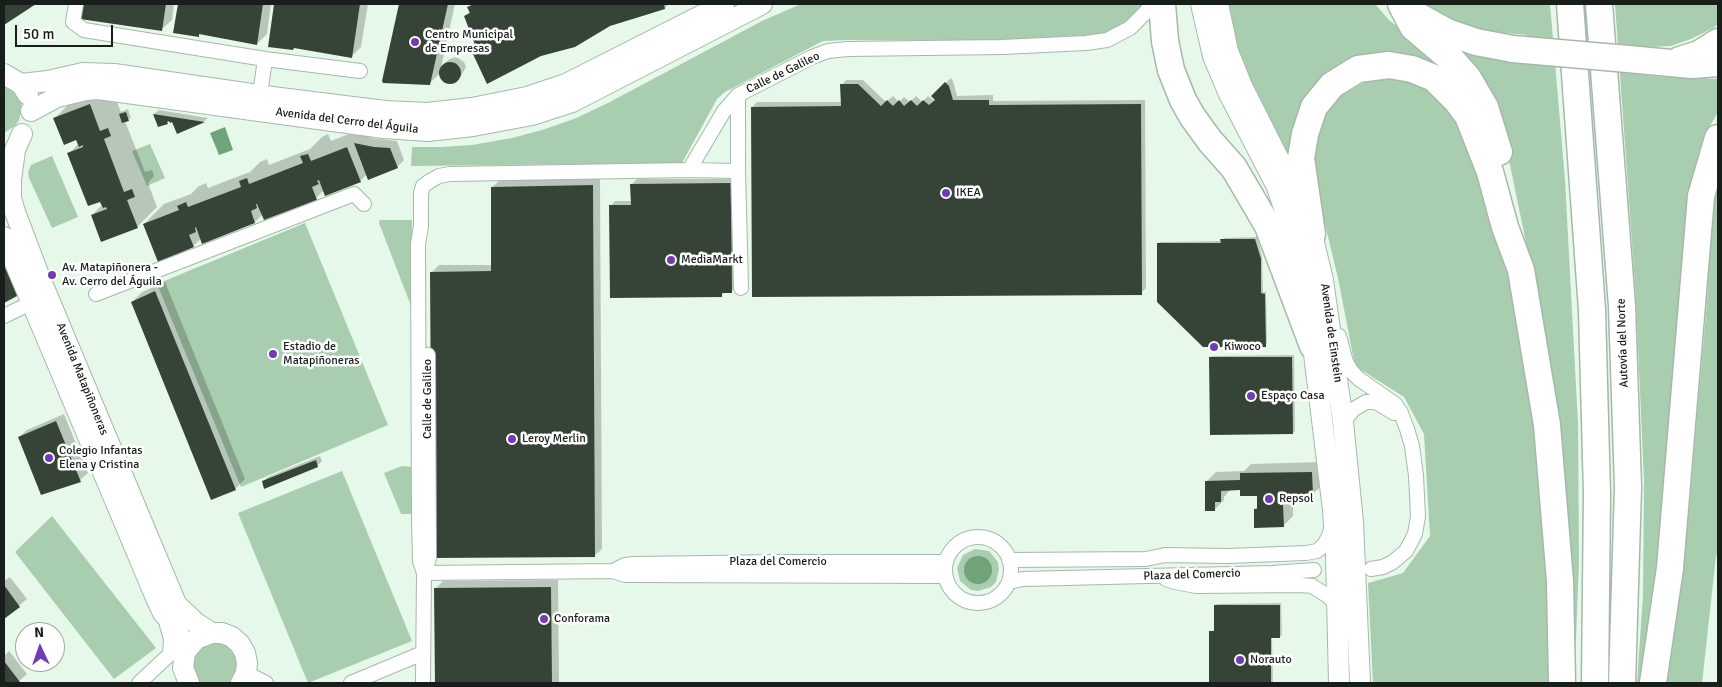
<!DOCTYPE html>
<meta charset="utf-8">
<style>
body{margin:0}
#map{position:relative;width:1722px;height:687px;overflow:hidden;background:#e6f8e9;font-family:Signika,sans-serif}
canvas{display:block}
.frame{position:absolute;inset:0;border:5px solid #181e19;pointer-events:none}
.north{position:absolute;left:15px;top:622px;width:50px;height:50px;box-sizing:border-box;background:#fff;border:1px solid #a3a5a3;border-radius:50%;rotate:357deg;font-size:14px;font-weight:700;line-height:20px;text-align:center;color:#181e19}
.north::after{content:'';display:block;margin:auto;width:18px;height:22px;background:#713cb3;clip-path:polygon(50% 0,100% 100%,50% 72%,0 100%)}
.scale{position:absolute;left:15px;top:25px;width:98px;height:22px;box-sizing:border-box;border:2px solid #181e19;border-top:0;padding-left:6px;font-size:15px;line-height:18px;white-space:nowrap;color:#181e19;-webkit-text-stroke:4px #fff;paint-order:stroke}
</style>
<div id="map">
<canvas width="1722" height="687"></canvas>
<div class="frame"></div>
<div class="north">N</div>
<div class="scale">50 m</div>
</div>
<script>
const ctx = document.querySelector('canvas').getContext('2d');
ctx.lineJoin = 'round';
function paint(path, color) { ctx.fillStyle = color; ctx.fill(path, 'evenodd'); }
const shape = rows => new Path2D(rows.map(r => 'M' + r).join(''));
function trace(path, color, width, dash) { ctx.strokeStyle = color; ctx.lineWidth = width; ctx.lineCap = dash ? 'butt' : 'round'; ctx.setLineDash(dash || []); ctx.stroke(path); }
function label(font, color, halo, rows, align = 'center') {
  ctx.font = font + ' Signika,sans-serif'; ctx.lineWidth = 5; ctx.setLineDash([]); ctx.textBaseline = 'middle'; ctx.strokeStyle = halo; ctx.fillStyle = color; for (const [text, x, y, turn = 0] of rows) {
    ctx.save(); ctx.translate(x, y); ctx.rotate((+turn || 0) * Math.PI / 180); ctx.textAlign = isNaN(turn) ? turn : align; if (halo) ctx.strokeText(text, 0, 0); ctx.fillText(text, 0, 0); ctx.restore();
  }
}
paint(shape([
 [801,4,1144,4,1121,26,1104,36,1002,41,847,40,823,41,725,92,717,99,682,163,411,166,412,147,442,147,472,145,512,138,542,130,574,119,608,103,762,21],
 [1225,4,1375,4,1389,20,1426,49,1457,77,1372,56,1293,151,1284,153,1243,66],
 [1417,4,1550,4,1565,180,1578,424,1579,562,1575,664,1557,423,1544,329,1505,141,1458,55,1463,49,1527,61,1527,35,1464,29],
 [1615,4,1718,4,1718,23,1715,27,1691,39,1671,46,1649,47,1649,76,1718,79,1718,112,1703,138,1690,186,1681,321,1670,444,1645,683,1637,683,1643,595,1644,482,1636,299],
 [1408,78,1446,101,1477,163,1515,286,1542,471,1556,683,1373,683,1368,583,1403,573,1430,536,1424,434,1404,397,1355,366,1338,278,1314,179,1314,136,1332,101,1367,81],
 [4,85,12,90,18,96,21,103,21,112,19,120,15,126,4,133],
 [150,144,165,178,147,186,132,151],
 [52,156,78,217,52,228,29,178,28,172,31,165],
 [1718,169,1718,555,1716,556,1702,683,1667,683,1685,555,1707,302,1712,210],
 [381,220,412,220,411,306,379,223,379,221],
 [305,223,388,425,241,487,157,284],
 [402,466,412,467,413,514,401,514,384,473],
 [342,471,412,641,308,683,238,513],
 [52,516,156,648,114,679,15,552],
 [975,549,989,551,998,562,999,569,996,582,991,587,978,591,971,590,960,581,957,568,963,555],
 [223,641,235,651,239,666,233,680,229,683,201,683,193,675,191,659,200,645]
]), '#a8cdaf');
paint(shape([
 [225,127,233,150,219,155,210,133],
 '964 570a14 14 0 1 1 28 0a14 14 0 1 1-28 0Z'
]), '#71a37b');
paint(shape([
 [83,4,174,4,172,20,161,30,81,18],
 [179,4,271,4,267,34,257,44,200,33,198,36,175,32],
 [275,4,368,4,361,47,351,57,295,47,269,46],
 [401,4,455,4,441,68,448,60,455,57,458,58,464,62,466,67,461,76,456,81,447,83,442,79,440,73,429,84,383,80],
 [472,4,669,4,665,8,473,52,478,48,465,16,470,11,469,7],
 [951,78,953,81,957,96,993,95,993,101,1145,100,1146,288,1141,293,752,107,757,102,842,102,842,85,846,80,863,80,886,102,893,96,899,102,904,97,910,102,916,96,922,102,928,96,936,102,937,101,933,96],
 [110,85,121,112,128,109,131,118,125,121,145,172,152,170,154,176,148,183,157,207,137,227,92,215,102,205,69,154,79,143,77,139,55,118,75,98],
 [159,110,208,118,204,121,178,132,173,121,170,120,167,123,154,114],
 [367,127,371,138,397,141,404,160,397,167,367,174,360,181,324,190,316,198,263,214,255,222,203,242,202,238,193,246,144,224,164,204,191,194,199,186,206,183,208,188,250,172,260,162,267,159,269,165,310,149,322,137,328,134,331,141],
 [600,178,602,549,594,556,431,273,439,265,493,265,492,187,500,180],
 [637,179,735,179,736,287,731,292,725,292,721,296,611,206,615,201,632,201,632,184],
 [1257,237,1262,256,1263,292,1266,292,1267,343,1265,345,1158,244,1160,242,1222,241,1224,238],
 [165,282,245,479,235,489,132,302,142,292],
 [1294,355,1295,431,1293,433,1210,358,1212,356],
 [64,414,88,473,80,480,19,437,27,430],
 [320,456,322,461,317,466,263,482,268,477],
 [1322,462,1323,484,1313,494,1293,494,1293,516,1283,526,1255,509,1259,505,1258,494,1241,489,1231,489,1224,497,1224,500,1214,510,1206,482,1216,472,1244,471,1251,464],
 [10,577,27,599,4,618,4,581],
 [558,580,559,683,436,683,435,589,443,581],
 [1281,603,1282,635,1279,637,1272,637,1273,683,1210,683,1210,632,1215,630,1215,606,1217,604],
 [9,651,27,674,17,683,4,683,4,656]
]), '#0003');
paint(shape([
 [4,4,36,4,4,25],
 [81,4,166,4,162,31,80,19],
 [178,4,263,4,257,45,199,34,199,37,173,33],
 [274,4,360,4,352,58,294,48,293,50,268,47],
 [399,4,448,4,430,85,383,83,382,81],
 [474,4,664,4,665,9,610,26,575,47,541,56,487,84,472,52,477,50,464,16,470,13,467,7],
 '439 73a11 11 0 1 1 22 0a11 11 0 1 1-22 0Z',
 [945,82,949,86,953,100,989,100,989,105,1141,104,1142,295,752,297,751,107,841,106,840,84,858,84,881,106,887,100,893,106,899,100,904,106,911,100,917,106,923,100,929,105,935,100,931,96],
 [90,104,100,131,108,128,111,136,104,139,124,192,132,189,135,197,127,200,138,228,101,242,91,215,107,209,106,207,103,208,100,202,88,206,67,153,83,147,83,145,79,147,76,140,64,145,53,118],
 [126,112,129,121,122,123,119,114],
 [153,114,205,122,177,134,172,122,170,123,169,121,167,122,168,124,158,127],
 [354,143,374,147,390,148,398,168,368,180],
 [347,147,361,182,325,196,319,180,317,181,319,184,312,187,317,200,264,220,257,204,256,204,257,208,251,211,255,223,202,244,196,227,195,228,196,232,189,235,194,247,158,262,143,224,179,210,177,206,186,202,188,207,241,187,239,181,247,178,249,184,303,163,300,156,308,154,311,161],
 [731,183,732,293,722,293,722,297,610,298,609,205,631,205,630,184],
 [593,185,595,557,432,558,430,272,491,271,491,187],
 [1220,239,1255,239,1261,259,1261,293,1265,294,1266,347,1203,347,1157,302,1157,243,1221,243],
 [4,258,17,290,17,296,4,303],
 [155,291,236,490,211,500,131,302],
 [1209,357,1292,357,1293,434,1210,435],
 [56,421,81,482,41,495,18,437],
 [316,460,318,467,264,489,262,481],
 [1312,472,1313,495,1280,496,1280,505,1283,505,1284,527,1254,528,1254,509,1257,509,1257,496,1240,496,1240,490,1221,491,1221,502,1215,502,1215,511,1205,511,1205,481,1240,480,1240,473],
 [4,585,20,607,4,619],
 [551,587,552,683,435,683,434,588],
 [1214,605,1280,605,1280,638,1271,638,1271,683,1209,683,1209,631,1214,631],
 [4,661,20,682,19,683,4,683]
]), '#364438');
const street = shape([
 [76,4,73,22,84,30,265,59,360,71],
 [260,95,265,59],
 [738,95,738,171,741,288],
 [689,170,724,111,738,95,812,57,828,51,848,49,1002,47,1086,43,1107,40,1130,28,1146,12,1151,4],
 [96,294,354,194,364,204],
 [4,316,31,303],
 [1339,336,1346,362,1352,372,1359,379,1395,404,1401,413,1407,429,1412,446,1416,476,1418,516,1415,534,1406,551,1393,562,1383,567,1371,569],
 [1343,422,1354,409,1366,402,1376,402,1394,413],
 '945 570a33 33 0 1 1 66 0a33 33 0 1 1-66 0Z',
 [1009,560,1146,559,1165,555,1228,556,1306,553,1317,551,1324,545,1329,536,1332,526],
 [427,565,429,558,428,355],
 [613,571,625,565,634,564,780,562,945,562],
 [424,573,613,571,625,575,633,575,944,576],
 [1166,579,1175,582,1196,586,1301,585,1312,586,1328,596,1333,601,1338,610],
 [1009,582,1023,579,1272,573,1314,570],
 [246,673,266,683],
 [139,683,170,654,171,639,167,625],
 [351,683,423,653],
 [423,683,424,573,420,561,419,521,418,244,421,226,421,193,423,186,430,181,439,176,450,174,689,170,738,171]
]);
const secondary = shape([
 [1201,4,1213,56,1229,94,1277,187,1298,250,1313,346,1333,510,1336,556,1339,683],
 [1218,4,1228,51,1242,86,1302,205,1312,234,1323,280,1343,422,1353,522,1360,683],
 [4,74,21,84,28,95],
 [21,84,48,81,83,73,114,74,272,97,385,111,427,113,472,108,527,97,566,84,724,4],
 [31,111,57,97,86,90,98,89,384,128,428,131,473,126,532,115,572,102,762,4],
 [22,134,15,150,11,180,11,198,15,212,40,278,175,601,177,605,196,623,212,633],
 [4,237,156,598,163,613,177,628,185,652],
 [189,683,183,668,185,652,196,639,212,633,222,633,232,637,240,644,245,653,247,663,246,673,241,683]
]);
const highway = shape([
 [1162,4,1165,41,1171,70,1183,100,1192,116,1210,141,1234,168,1268,226,1313,346],
 [1401,4,1413,27,1451,59,1468,78,1485,107,1499,152],
 [1570,4,1592,310,1597,494,1595,683],
 [1599,4,1622,306,1628,487,1622,683],
 [1416,15,1447,32,1476,42,1513,49],
 [1628,59,1692,65,1718,63],
 [1680,60,1699,54,1718,42],
 [1312,234,1301,158,1305,134,1314,107,1332,85,1358,69,1389,65,1412,69,1434,78,1456,100,1468,116,1490,172,1505,227,1521,270,1547,425,1560,581,1562,683],
 [1653,683,1670,568,1701,196,1718,138]
]);
trace(street, '#a7b8aa', 16);
trace(secondary, '#a7b8aa', 22);
trace(highway, '#a7b8aa', 29);
trace(street, '#fff', 14);
trace(secondary, '#fff', 20);
trace(highway, '#fff', 26);
const highwayBridge = shape([
 [1513,49,1628,59]
]);
trace(highwayBridge, '#a7b8aa', 29, []);
trace(highwayBridge, '#fff', 26);
for (const [x, y, r, color] of [
 [415,42,5,"#713cb3"],
 [946,193,5,"#713cb3"],
 [671,260,5,"#713cb3"],
 [52,275,5,"#713cb3"],
 [1214,347,5,"#713cb3"],
 [273,354,5,"#713cb3"],
 [1251,396,5,"#713cb3"],
 [512,439,5,"#713cb3"],
 [49,458,5,"#713cb3"],
 [1269,499,5,"#713cb3"],
 [544,619,5,"#713cb3"],
 [1240,660,5,"#713cb3"]
]) { const dot = new Path2D(); dot.arc(x, y, r, 0, 2 * Math.PI); ctx.fillStyle = color; ctx.fill(dot); trace(dot, '#fff', 2); }
label('12px', '#181e19', '#fff', [
 ["Centro Municipal",425,35],
 ["de Empresas",425,49],
 ["IKEA",956,193],
 ["MediaMarkt",681,260],
 ["Av. Matapiñonera -",62,268],
 ["Av. Cerro del Águila",62,282],
 ["Estadio de",283,347],
 ["Matapiñoneras",283,361],
 ["Kiwoco",1224,347],
 ["Espaço Casa",1261,396],
 ["Leroy Merlin",522,439],
 ["Colegio Infantas",59,451],
 ["Elena y Cristina",59,465],
 ["Repsol",1279,499],
 ["Conforama",554,619],
 ["Norauto",1250,660]
], 'left');
label('12px', '#181e19', '#fff', [
 ["Calle de Galileo",783,73,-26],
 ["Avenida del Cerro del Águila",347,121,7],
 ["Avenida de Einstein",1331,333,82],
 ["Autovía del Norte",1623,343,-92],
 ["Avenida Matapiñoneras",82,379,68],
 ["Calle de Galileo",428,399,-90],
 ["Plaza del Comercio",778,562],
 ["Plaza del Comercio",1192,575,-2]
]);
</script>
